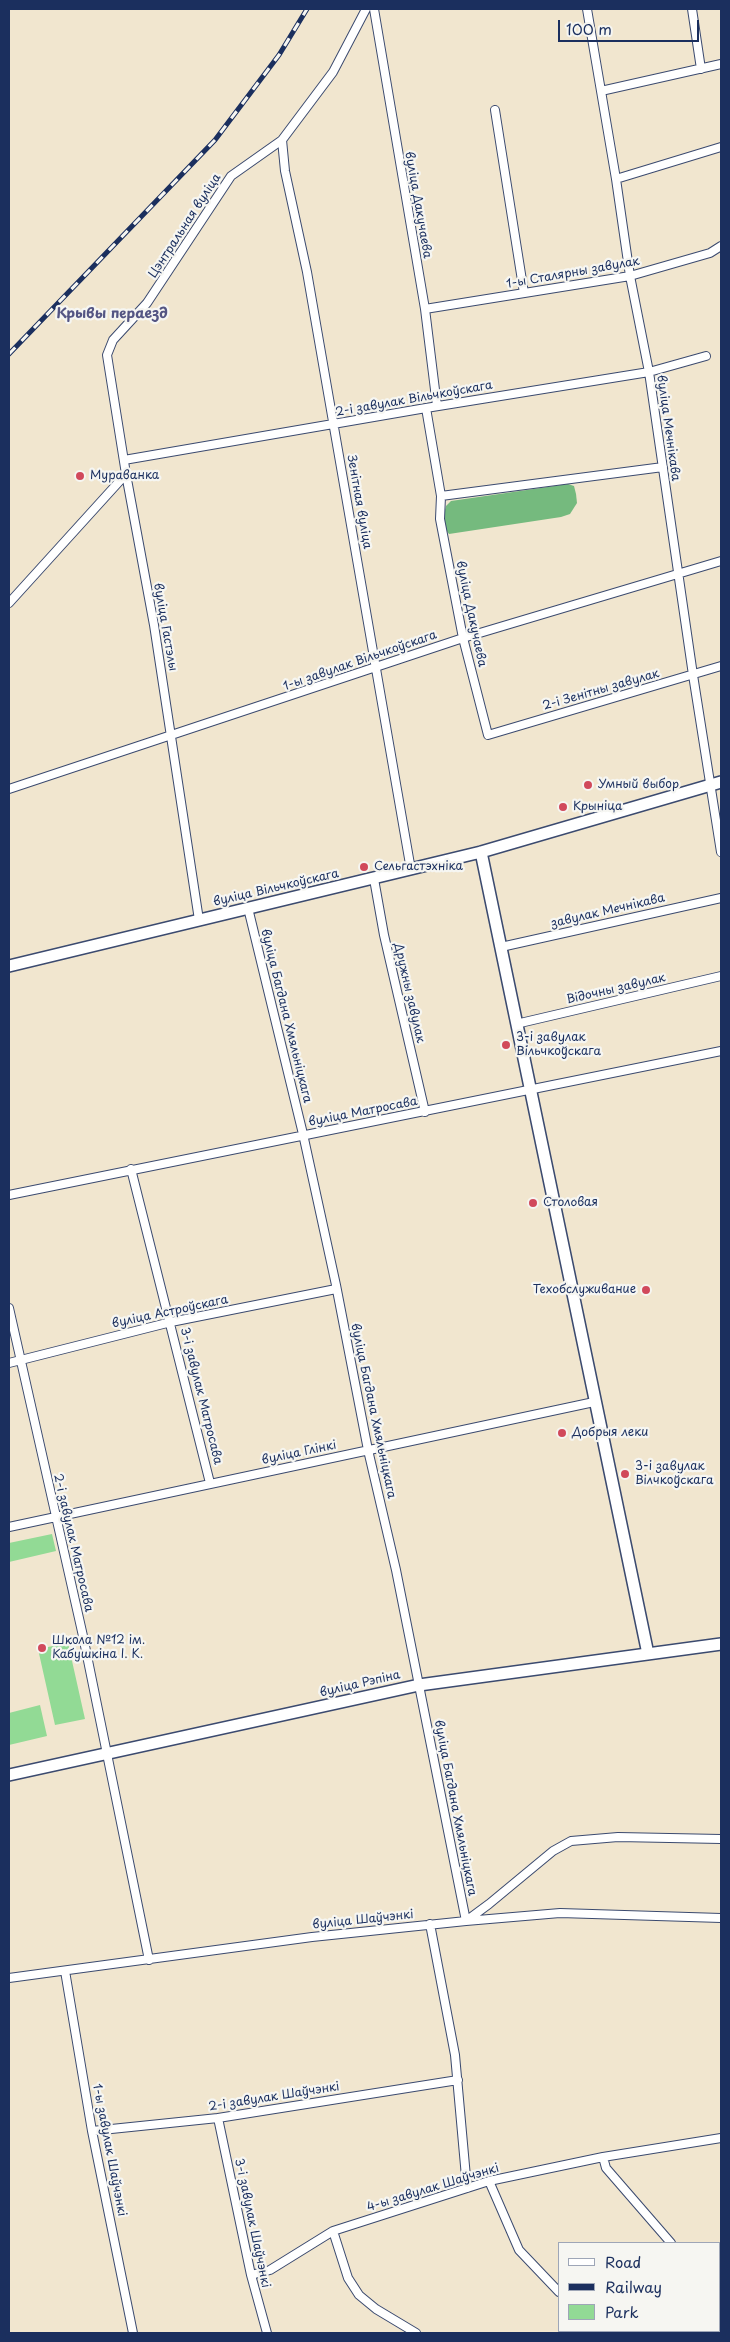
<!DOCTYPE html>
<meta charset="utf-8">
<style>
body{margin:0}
#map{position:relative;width:730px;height:2342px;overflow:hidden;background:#f1e6cf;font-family:"Playpen Sans",sans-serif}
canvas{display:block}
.frame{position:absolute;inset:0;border:10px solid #1b2f5e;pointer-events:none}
.legend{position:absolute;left:558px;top:2242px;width:162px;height:90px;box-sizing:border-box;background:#f6f6f2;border:1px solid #9ea6b7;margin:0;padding:6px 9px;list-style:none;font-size:15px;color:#1b2f5e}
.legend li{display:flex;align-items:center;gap:10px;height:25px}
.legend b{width:25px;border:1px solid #9ea6b7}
.scale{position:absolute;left:558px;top:20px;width:141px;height:22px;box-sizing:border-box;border:2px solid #1b2f5e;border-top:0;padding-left:6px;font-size:15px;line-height:18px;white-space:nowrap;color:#1b2f5e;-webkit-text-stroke:4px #f6f6f2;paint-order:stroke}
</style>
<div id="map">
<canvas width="730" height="2342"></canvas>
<div class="frame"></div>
<ul class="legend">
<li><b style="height:6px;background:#fff"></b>Road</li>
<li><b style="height:6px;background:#1b2f5e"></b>Railway</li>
<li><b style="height:14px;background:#92da95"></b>Park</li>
</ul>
<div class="scale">100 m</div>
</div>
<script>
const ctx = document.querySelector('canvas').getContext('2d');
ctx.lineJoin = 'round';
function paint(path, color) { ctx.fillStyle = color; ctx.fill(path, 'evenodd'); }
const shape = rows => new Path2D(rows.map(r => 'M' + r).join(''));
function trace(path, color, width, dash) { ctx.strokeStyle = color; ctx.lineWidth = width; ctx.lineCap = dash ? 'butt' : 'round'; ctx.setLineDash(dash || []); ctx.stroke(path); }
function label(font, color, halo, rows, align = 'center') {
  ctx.font = font + ' "Playpen Sans",sans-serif'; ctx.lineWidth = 4.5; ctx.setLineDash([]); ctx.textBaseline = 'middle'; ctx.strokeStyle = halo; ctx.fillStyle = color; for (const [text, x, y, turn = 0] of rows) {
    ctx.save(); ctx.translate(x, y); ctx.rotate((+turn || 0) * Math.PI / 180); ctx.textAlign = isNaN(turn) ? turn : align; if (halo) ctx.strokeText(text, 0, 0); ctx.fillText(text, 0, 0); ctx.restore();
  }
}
paint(shape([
 [52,1534,56,1551,9,1562,9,1543],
 [68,1643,85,1719,55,1725,38,1649],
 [40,1705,47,1736,9,1745,9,1713]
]), '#92da95');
paint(shape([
 [568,484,574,486,576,494,577,503,570,514,561,517,449,534,446,530,444,514,446,506,451,501]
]), '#75ba7e');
const street = shape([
 [374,9,425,309,437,406],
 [587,9,616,179,630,276,649,372,693,675,721,852],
 [692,9,701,69],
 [601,91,721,64],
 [495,110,524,293],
 [282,140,285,171,307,272,411,870],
 [616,179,721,147],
 [425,309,630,276,710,253,721,246],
 [426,408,441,496,440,519,463,638,488,735,721,666],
 [124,460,426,408,649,372,706,356],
 [441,496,663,467],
 [9,603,126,474],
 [9,789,463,638,721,561],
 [374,879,384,935,425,1112],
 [248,908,303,1134,336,1285,368,1450,396,1570,466,1921,489,1904,553,1851,571,1841,618,1837,721,1839],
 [199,920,154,625,126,474,107,355,113,340,147,303,231,176,282,140,333,72,366,9],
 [501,947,721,898],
 [516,1024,721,976],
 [131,1169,210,1483],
 [9,1195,721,1051],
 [9,1308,83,1636,149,1960],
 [9,1363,171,1322,336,1289],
 [9,1527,594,1402],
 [430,1924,455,2055,467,2188],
 [65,1971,92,2131,133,2333],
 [9,1978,312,1937,466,1921,560,1913,721,1918],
 [218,2118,251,2275,267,2333],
 [92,2131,218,2118,458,2080],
 [603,2157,606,2168,671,2243],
 [489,2181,519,2250,559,2292],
 [333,2231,348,2278,359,2295,376,2309,416,2333],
 [251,2275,270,2270,333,2231,489,2181,603,2157,721,2138],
 [719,2300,721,2303],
 [595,2331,598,2333]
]);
const secondary = shape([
 [481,852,648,1654],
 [9,966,481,852,721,782],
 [9,1775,419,1685,721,1644]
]);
trace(street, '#3b4a6f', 10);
trace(secondary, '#3b4a6f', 14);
trace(street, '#fff', 8);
trace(secondary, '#fff', 11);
const rail = shape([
 [9,354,215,140,279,55,307,9]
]);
trace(rail, '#1b2f5e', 5);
trace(rail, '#f6f6f2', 3, [9]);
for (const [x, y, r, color] of [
 [80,476,5,"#d1495b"],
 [588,785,5,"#d1495b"],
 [563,807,5,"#d1495b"],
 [364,867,5,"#d1495b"],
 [506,1045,5,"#d1495b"],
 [533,1203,5,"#d1495b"],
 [646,1290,5,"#d1495b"],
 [562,1433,5,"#d1495b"],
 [625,1474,5,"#d1495b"],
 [42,1648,5,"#d1495b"]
]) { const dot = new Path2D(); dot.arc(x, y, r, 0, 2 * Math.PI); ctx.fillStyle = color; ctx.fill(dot); trace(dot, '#f6f6f2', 2); }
label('12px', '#1b2f5e', '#f6f6f2', [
 ["вуліца Дакучаева",418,205,80],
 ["Цэнтральная вуліца",185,226,-57],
 ["1-ы Сталярны завулак",573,273,-10],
 ["2-і завулак Вільчкоўскага",414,399,-10],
 ["вуліца Мечнікава",668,428,82],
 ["Зенітная вуліца",359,502,80],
 ["вуліца Дакучаева",471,614,78],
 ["вуліца Гастэлы",165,627,80],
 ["1-ы завулак Вільчкоўскага",360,661,-19],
 ["2-і Зенітны завулак",601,690,-16],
 ["вуліца Вільчкоўскага",276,888,-13],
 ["завулак Мечнікава",608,911,-13],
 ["Відочны завулак",616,989,-13],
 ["Дружны завулак",409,993,77],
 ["вуліца Багдана Хмяльніцкага",286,1016,76],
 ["вуліца Матросава",363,1112,-11],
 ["вуліца Астроўскага",170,1312,-12],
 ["3-і завулак Матросава",201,1396,76],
 ["вуліца Багдана Хмяльніцкага",373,1411,78],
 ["вуліца Глінкі",299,1453,-12],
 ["2-і завулак Матросава",73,1543,77],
 ["вуліца Рэпіна",360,1684,-13],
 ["вуліца Багдана Хмяльніцкага",455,1808,79],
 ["вуліца Шаўчэнкі",363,1920,-6],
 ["2-і завулак Шаўчэнкі",274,2097,-9],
 ["1-ы завулак Шаўчэнкі",109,2150,79],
 ["4-ы завулак Шаўчэнкі",433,2188,-17],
 ["3-і завулак Шаўчэнкі",252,2223,78]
]);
label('12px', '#1b2f5e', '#f6f6f2', [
 ["Мураванка",90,476],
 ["Умный выбор",598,785],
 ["Крыніца",573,807],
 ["Сельгастэхніка",374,867],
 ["3-і завулак",516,1038],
 ["Вільчкоўскага",516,1052],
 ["Столовая",543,1203],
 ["Техобслуживание",636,1290,"right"],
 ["Добрыя леки",572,1433],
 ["3-і завулак",635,1467],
 ["Вілчкоўскага",635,1481],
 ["Школа №12 ім.",52,1641],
 ["Кабушкіна І. К.",52,1655]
], 'left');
label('bold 14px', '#545583', '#f6f6f2', [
 ["Крывы пераезд",112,314]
]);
</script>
